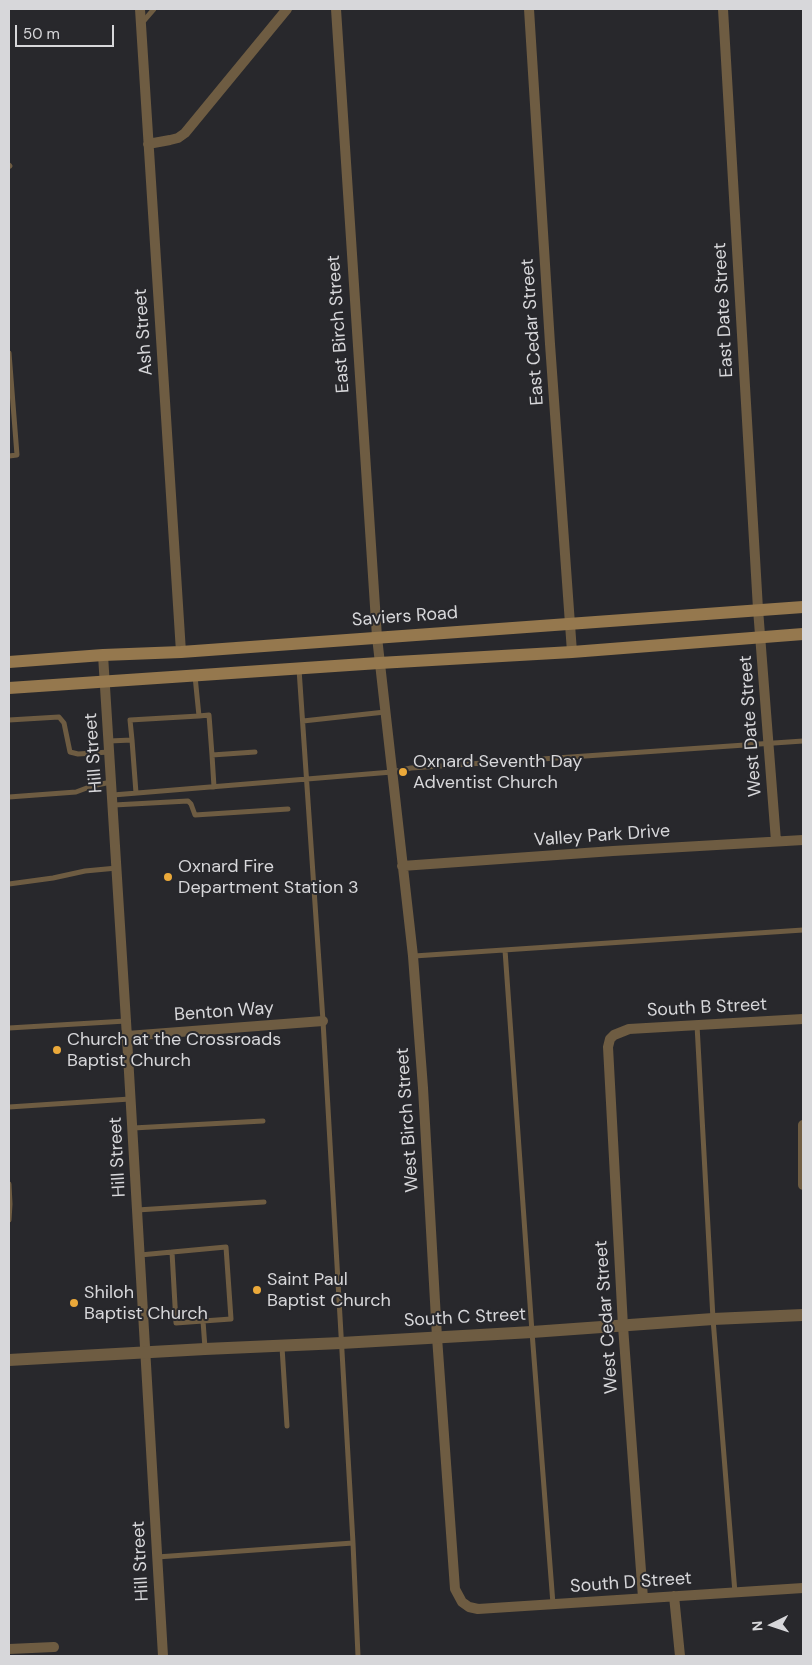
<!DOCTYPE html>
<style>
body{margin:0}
#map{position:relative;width:812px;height:1665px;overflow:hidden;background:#28282c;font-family:"DM Sans",sans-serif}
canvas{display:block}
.frame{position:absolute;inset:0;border:10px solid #d7d7da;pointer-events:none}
.north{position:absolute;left:747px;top:1600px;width:50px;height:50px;-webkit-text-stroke:4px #28282c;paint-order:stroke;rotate:266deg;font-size:14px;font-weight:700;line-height:20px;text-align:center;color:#d7d7da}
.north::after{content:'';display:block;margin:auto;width:18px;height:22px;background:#d7d7da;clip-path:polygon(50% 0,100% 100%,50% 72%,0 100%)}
.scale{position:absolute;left:15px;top:25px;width:99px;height:22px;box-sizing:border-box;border:2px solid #d7d7da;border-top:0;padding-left:6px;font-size:15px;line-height:18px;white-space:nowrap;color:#d7d7da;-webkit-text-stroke:4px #28282c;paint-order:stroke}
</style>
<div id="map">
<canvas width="812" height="1665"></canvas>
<div class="frame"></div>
<div class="north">N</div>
<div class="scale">50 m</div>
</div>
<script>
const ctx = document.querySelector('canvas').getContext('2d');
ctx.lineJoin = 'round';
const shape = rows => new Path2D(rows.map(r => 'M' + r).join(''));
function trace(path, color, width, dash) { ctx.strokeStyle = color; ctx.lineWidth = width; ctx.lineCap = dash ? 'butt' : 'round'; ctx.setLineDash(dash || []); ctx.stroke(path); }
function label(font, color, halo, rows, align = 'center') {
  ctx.font = font + ' "DM Sans",sans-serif'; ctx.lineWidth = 4; ctx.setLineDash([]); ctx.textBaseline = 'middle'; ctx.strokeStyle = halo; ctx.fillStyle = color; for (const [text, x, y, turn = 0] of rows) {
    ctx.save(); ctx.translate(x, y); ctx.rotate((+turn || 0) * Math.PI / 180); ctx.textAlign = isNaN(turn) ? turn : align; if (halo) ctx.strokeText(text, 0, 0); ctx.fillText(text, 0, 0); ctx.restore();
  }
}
trace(shape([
 [141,24,154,9],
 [9,165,10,166],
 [9,353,17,455,9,456],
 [299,669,323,1021,353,1543,358,1656],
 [199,716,209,715,212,755,255,752],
 [9,720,59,717,64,723,70,752,78,754,109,752],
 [303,721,385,712],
 [132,740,136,793],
 [109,741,132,740,130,720,199,716,195,676],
 [212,755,214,787],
 [113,795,392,772,411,768,803,741],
 [9,797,76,792,92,786,111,782],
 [114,805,188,801,191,804,195,815,288,809],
 [9,884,53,878,85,871,117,868],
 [505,950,532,1332,553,1604],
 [414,956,803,930],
 [697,1025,713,1319,735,1593],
 [9,1028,126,1021],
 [9,1107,130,1099],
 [133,1128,263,1121],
 [9,1184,10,1204,9,1220],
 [137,1210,264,1202],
 [172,1252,176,1323,203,1321],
 [140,1255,226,1247,231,1319,203,1321,205,1348],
 [282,1347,287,1426],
 [157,1557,353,1543]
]), '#6e5c42', 5);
trace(shape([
 [140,9,181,652],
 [336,9,377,637,413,956,423,1088,437,1337,455,1589,462,1602,469,1607,478,1609,803,1588],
 [529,9,550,344,572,652],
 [723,9,758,609,776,841],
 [148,144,170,140,178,138,185,133,287,9],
 [103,655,126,1021,163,1656],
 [402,866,613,851,803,840],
 [127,1036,323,1021],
 [803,1125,803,1185],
 [674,1596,680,1656],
 [643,1598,623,1326,608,1047,610,1039,614,1035,629,1029,803,1019],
 [9,1649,54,1647]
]), '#6e5c42', 10);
trace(shape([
 [9,1360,205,1349,341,1343,532,1332,713,1319,803,1315]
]), '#6e5c42', 12);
trace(shape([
 [9,662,103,655,181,652,803,607],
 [9,688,379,663,572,652,803,634]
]), '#95784e', 12);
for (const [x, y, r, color] of [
 [403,772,5,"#eba93a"],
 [168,877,5,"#eba93a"],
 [57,1050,5,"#eba93a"],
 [257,1290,5,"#eba93a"],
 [74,1303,5,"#eba93a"]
]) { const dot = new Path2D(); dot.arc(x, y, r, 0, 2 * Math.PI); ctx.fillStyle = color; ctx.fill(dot); trace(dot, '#28282c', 2); }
label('18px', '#d7d7da', '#28282c', [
 ["East Date Street",724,310,-93],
 ["East Birch Street",339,324,-94],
 ["Ash Street",144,332,-94],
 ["East Cedar Street",533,332,-94],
 ["Saviers Road",405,617,-4],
 ["West Date Street",751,726,-94],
 ["Hill Street",94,753,-94],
 ["Valley Park Drive",602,836,-4],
 ["South B Street",707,1008,-3],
 ["Benton Way",224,1012,-4],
 ["West Birch Street",408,1120,-94],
 ["Hill Street",118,1157,-93],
 ["West Cedar Street",607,1317,-94],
 ["South C Street",465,1318,-3],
 ["Hill Street",141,1561,-93],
 ["South D Street",631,1583,-4]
]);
label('18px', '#d7d7da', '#28282c', [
 ["Oxnard Seventh Day",413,762],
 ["Adventist Church",413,783],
 ["Oxnard Fire",178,867],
 ["Department Station 3",178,888],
 ["Church at the Crossroads",67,1040],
 ["Baptist Church",67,1061],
 ["Saint Paul",267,1280],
 ["Baptist Church",267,1301],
 ["Shiloh",84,1293],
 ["Baptist Church",84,1314]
], 'left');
</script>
